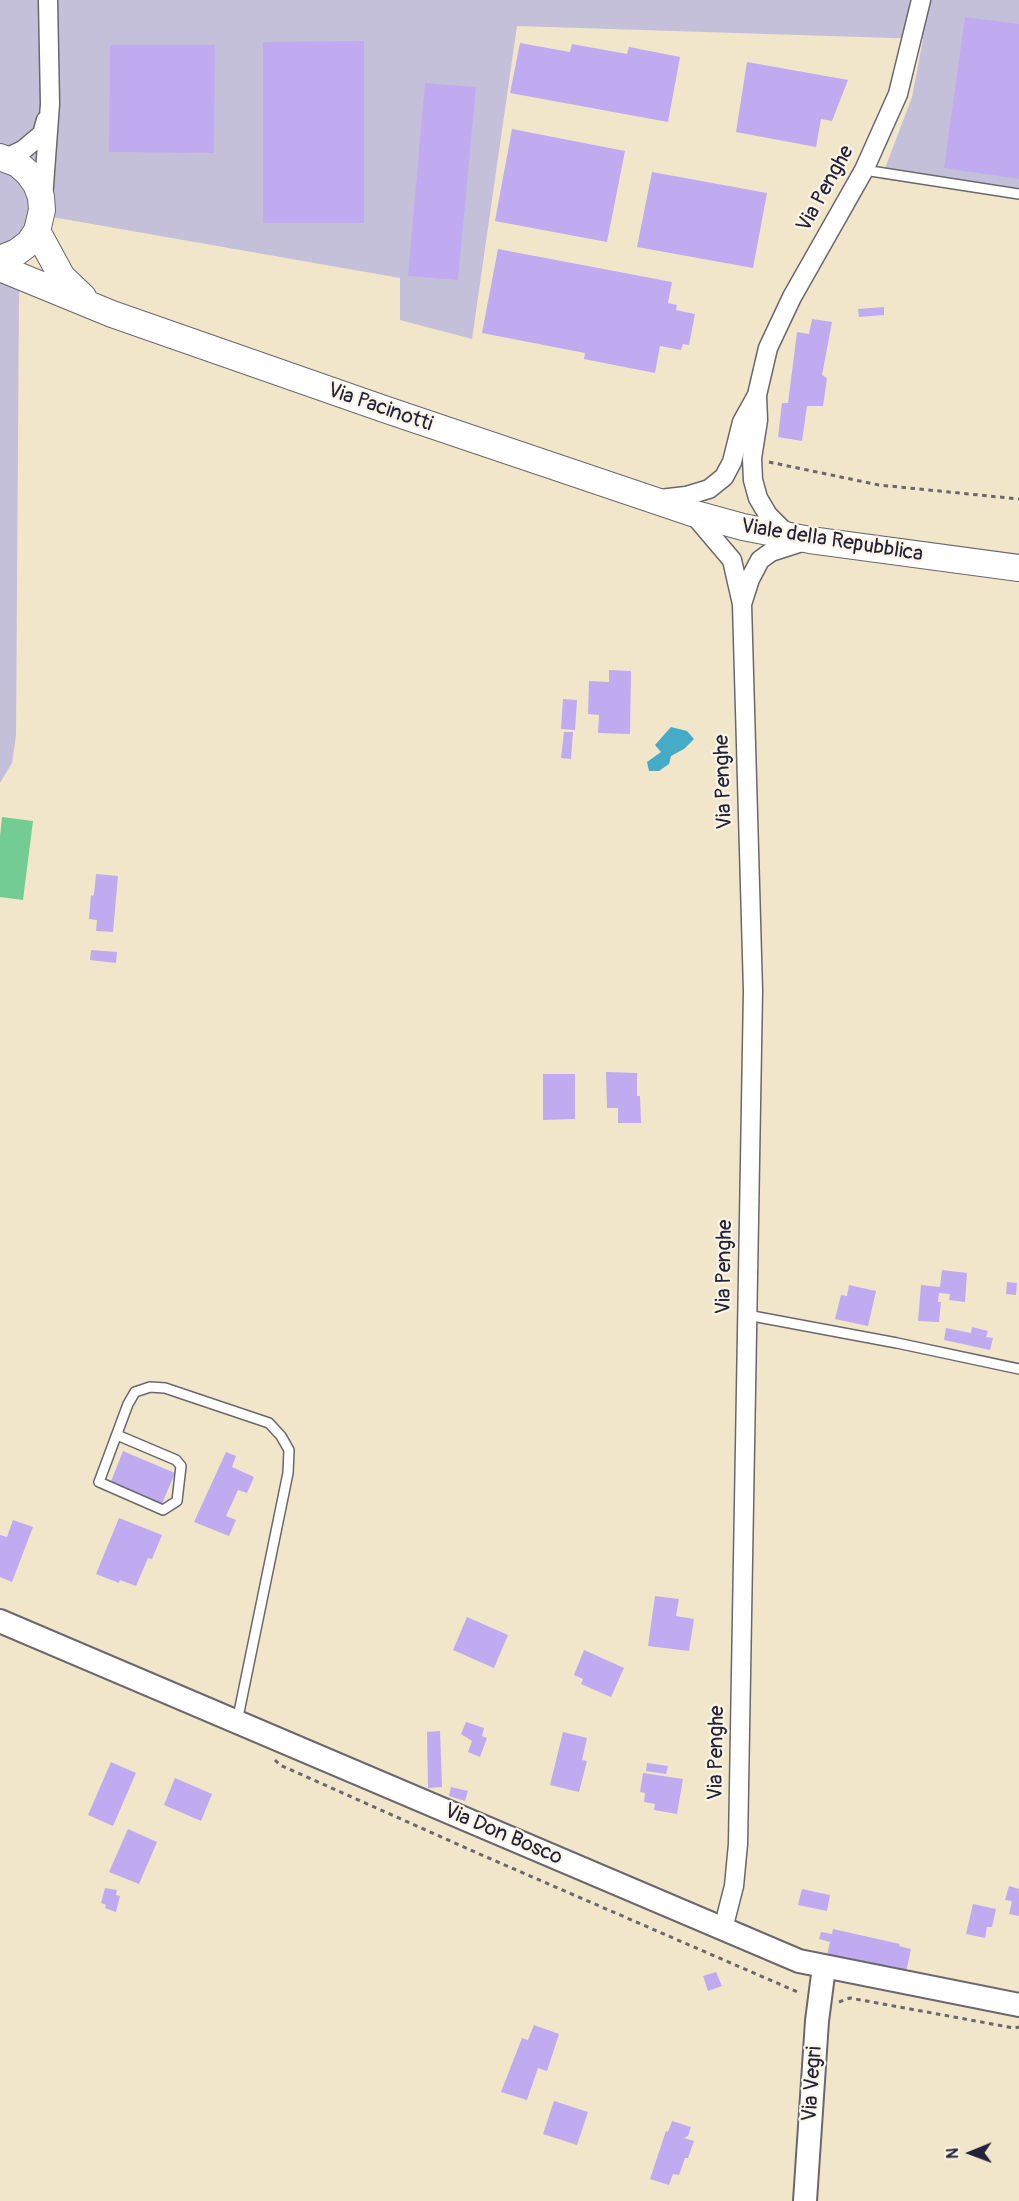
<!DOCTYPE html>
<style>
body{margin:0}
#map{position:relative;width:1019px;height:2201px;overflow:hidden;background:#f1e6ca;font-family:Pangolin,sans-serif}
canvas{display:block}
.north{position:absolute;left:941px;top:2123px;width:60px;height:60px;-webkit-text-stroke:4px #fcf5e5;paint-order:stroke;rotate:269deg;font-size:16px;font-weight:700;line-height:24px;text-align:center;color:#22223b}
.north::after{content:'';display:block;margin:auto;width:21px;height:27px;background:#22223b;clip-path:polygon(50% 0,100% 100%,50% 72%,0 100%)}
</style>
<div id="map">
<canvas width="1019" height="2201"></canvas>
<div class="north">N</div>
</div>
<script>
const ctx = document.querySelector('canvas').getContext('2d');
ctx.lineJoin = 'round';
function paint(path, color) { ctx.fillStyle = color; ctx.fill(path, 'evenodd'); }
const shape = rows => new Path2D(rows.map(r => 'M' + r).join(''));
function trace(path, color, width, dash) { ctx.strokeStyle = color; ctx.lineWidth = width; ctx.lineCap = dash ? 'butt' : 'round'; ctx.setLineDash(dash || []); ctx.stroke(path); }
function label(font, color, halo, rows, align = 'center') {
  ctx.font = font + ' Pangolin,sans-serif'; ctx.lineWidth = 4.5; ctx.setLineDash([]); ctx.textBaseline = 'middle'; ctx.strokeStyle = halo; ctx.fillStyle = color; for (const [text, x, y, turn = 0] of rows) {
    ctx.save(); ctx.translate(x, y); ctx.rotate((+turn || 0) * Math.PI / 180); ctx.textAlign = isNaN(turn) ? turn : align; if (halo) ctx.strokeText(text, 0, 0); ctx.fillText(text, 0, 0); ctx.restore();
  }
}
paint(shape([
 [0,0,1019,0,1019,197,881,179,912,97,923,39,517,26,472,339,400,320,400,278,52,217,21,263,19,296,16,736,12,763,0,783]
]), '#c5c0da');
paint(shape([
 [2,817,33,821,23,900,0,897,0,837]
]), '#72cc93');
paint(shape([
 [671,727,687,731,694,739,684,749,671,756,669,764,659,771,649,771,647,762,661,752,655,745]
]), '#46abc6');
paint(shape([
 [965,17,1019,24,1019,179,944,168],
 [364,41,364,223,263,223,263,42],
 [520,43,570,52,572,44,627,54,629,47,680,57,668,122,510,93],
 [110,45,215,45,214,153,109,152],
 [747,62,848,80,832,121,821,119,816,147,736,132],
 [425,83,476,87,458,280,408,276],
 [512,129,625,151,607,242,495,221],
 [652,172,767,193,753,268,637,247],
 [498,249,672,282,668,303,677,305,676,310,695,314,689,345,683,344,681,350,660,346,655,373,584,359,585,353,482,333],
 [884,307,884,315,859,317,858,309],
 [812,319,832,322,822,375,827,378,823,406,807,406,802,441,778,437,782,403,788,403,797,332,809,334],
 [609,670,631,671,630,734,598,733,599,715,588,714,589,681,609,682],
 [563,699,577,700,575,730,561,729],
 [564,732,573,732,571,759,561,758],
 [96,874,118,876,113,932,96,931,97,920,89,919,91,895,93,896,94,894],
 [91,950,117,952,116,963,90,960],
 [606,1072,637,1073,637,1096,640,1096,641,1123,618,1123,618,1108,607,1108],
 [543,1074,575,1074,575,1119,543,1120],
 [942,1270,967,1273,965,1302,949,1300,950,1294,939,1293,938,1302,941,1302,939,1322,918,1321,921,1285,940,1287],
 [1007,1282,1017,1283,1016,1295,1006,1294],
 [849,1285,876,1291,868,1326,835,1319,841,1295,847,1296],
 [972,1327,988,1331,986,1337,993,1338,990,1350,944,1340,946,1328,971,1333],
 [123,1451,175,1473,161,1506,110,1484],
 [226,1452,236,1456,232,1467,254,1477,247,1493,238,1490,226,1516,236,1520,229,1536,194,1522],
 [119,1518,162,1535,152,1559,148,1558,136,1586,120,1580,119,1583,96,1574],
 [13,1520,33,1527,12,1582,0,1577,0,1535,7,1537],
 [655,1596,679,1599,676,1616,694,1619,689,1651,648,1646],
 [467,1617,508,1635,494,1668,453,1650],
 [584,1650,624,1668,611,1697,581,1684,583,1679,574,1675],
 [466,1722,484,1728,482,1736,487,1738,480,1757,468,1752,472,1741,461,1734],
 [440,1731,442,1787,428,1788,427,1732],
 [563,1732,587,1738,582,1760,587,1761,579,1792,550,1785],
 [111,1762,136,1773,113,1826,88,1815],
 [647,1763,668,1766,666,1774,646,1771],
 [643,1773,683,1779,677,1814,654,1810,655,1804,644,1802,645,1793,640,1792],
 [175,1778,212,1794,201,1821,164,1805],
 [451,1787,468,1791,465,1801,449,1796],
 [128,1829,157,1842,139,1884,109,1872],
 [1009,1886,1019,1889,1019,1916,1009,1914,1012,1901,1005,1900],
 [105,1888,117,1890,116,1895,120,1896,116,1912,105,1908,106,1905,101,1903],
 [802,1889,830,1895,827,1911,798,1905],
 [973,1904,996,1909,992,1927,987,1927,985,1938,966,1934],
 [833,1929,900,1944,899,1946,911,1949,905,1977,826,1960,830,1942,819,1939,821,1932,832,1934],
 [716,1972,722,1986,708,1991,703,1976],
 [534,2025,559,2034,547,2071,538,2068,527,2100,501,2092,522,2038,528,2040],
 [554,2101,588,2112,577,2145,543,2134],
 [672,2121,691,2127,688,2136,684,2138,694,2141,688,2158,685,2158,679,2175,673,2174,669,2185,650,2179,666,2131,668,2132]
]), '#c0abf0');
const service = shape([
 [864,170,1019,194],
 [747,1315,897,1343,1019,1369],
 [117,1435,176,1460,181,1466,177,1501,163,1510,99,1482,128,1404,135,1392,150,1387,165,1388,269,1423,281,1436,289,1450,288,1473,237,1722]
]);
const minor = shape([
 [6,158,23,150,42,134,46,120],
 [43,199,50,104,48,0],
 [757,396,758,420,752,458,753,480,758,498,768,515,783,530,791,533],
 [660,499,686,496,709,489,724,477,732,462,742,422,757,395,768,348,792,297,864,170,898,94,921,0],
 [693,514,732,560,742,604,753,991,738,1844,734,1886,723,1929],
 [742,604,750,579,760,560,771,552,805,541]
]);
const tertiary = shape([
 [0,1621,799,1961,1019,2005],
 [805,2201,817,2021,824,1967]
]);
const secondary = shape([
 [0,157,18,164,28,173,36,184,41,197,42,210,37,231,29,243,17,252,0,259],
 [37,231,62,277,83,297],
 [0,268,112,314,384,409,692,513,743,527,810,540,1019,568]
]);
trace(service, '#6a676d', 12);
trace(minor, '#6a676d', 21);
trace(tertiary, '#6a676d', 26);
trace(secondary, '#6a676d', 28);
trace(shape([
 [769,462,879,485,1019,499],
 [275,1760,280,1765,484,1856,800,1993],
 [839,2002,850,1998,1014,2028,1019,2027]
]), '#6a676d', 3, [4.5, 4.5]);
trace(service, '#fff', 9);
trace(minor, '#fff', 18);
trace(tertiary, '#fff', 22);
trace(secondary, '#fff', 26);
label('21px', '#22223b', '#fcf5e5', [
 ["Via Penghe",826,189,-61],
 ["Via Pacinotti",380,408,19],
 ["Viale della Repubblica",832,541,9],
 ["Via Penghe",724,782,-92],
 ["Via Penghe",725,1267,-89],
 ["Via Penghe",717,1753,-89],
 ["Via Don Bosco",503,1835,23],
 ["Via Vegri",813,2084,-86]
]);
</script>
